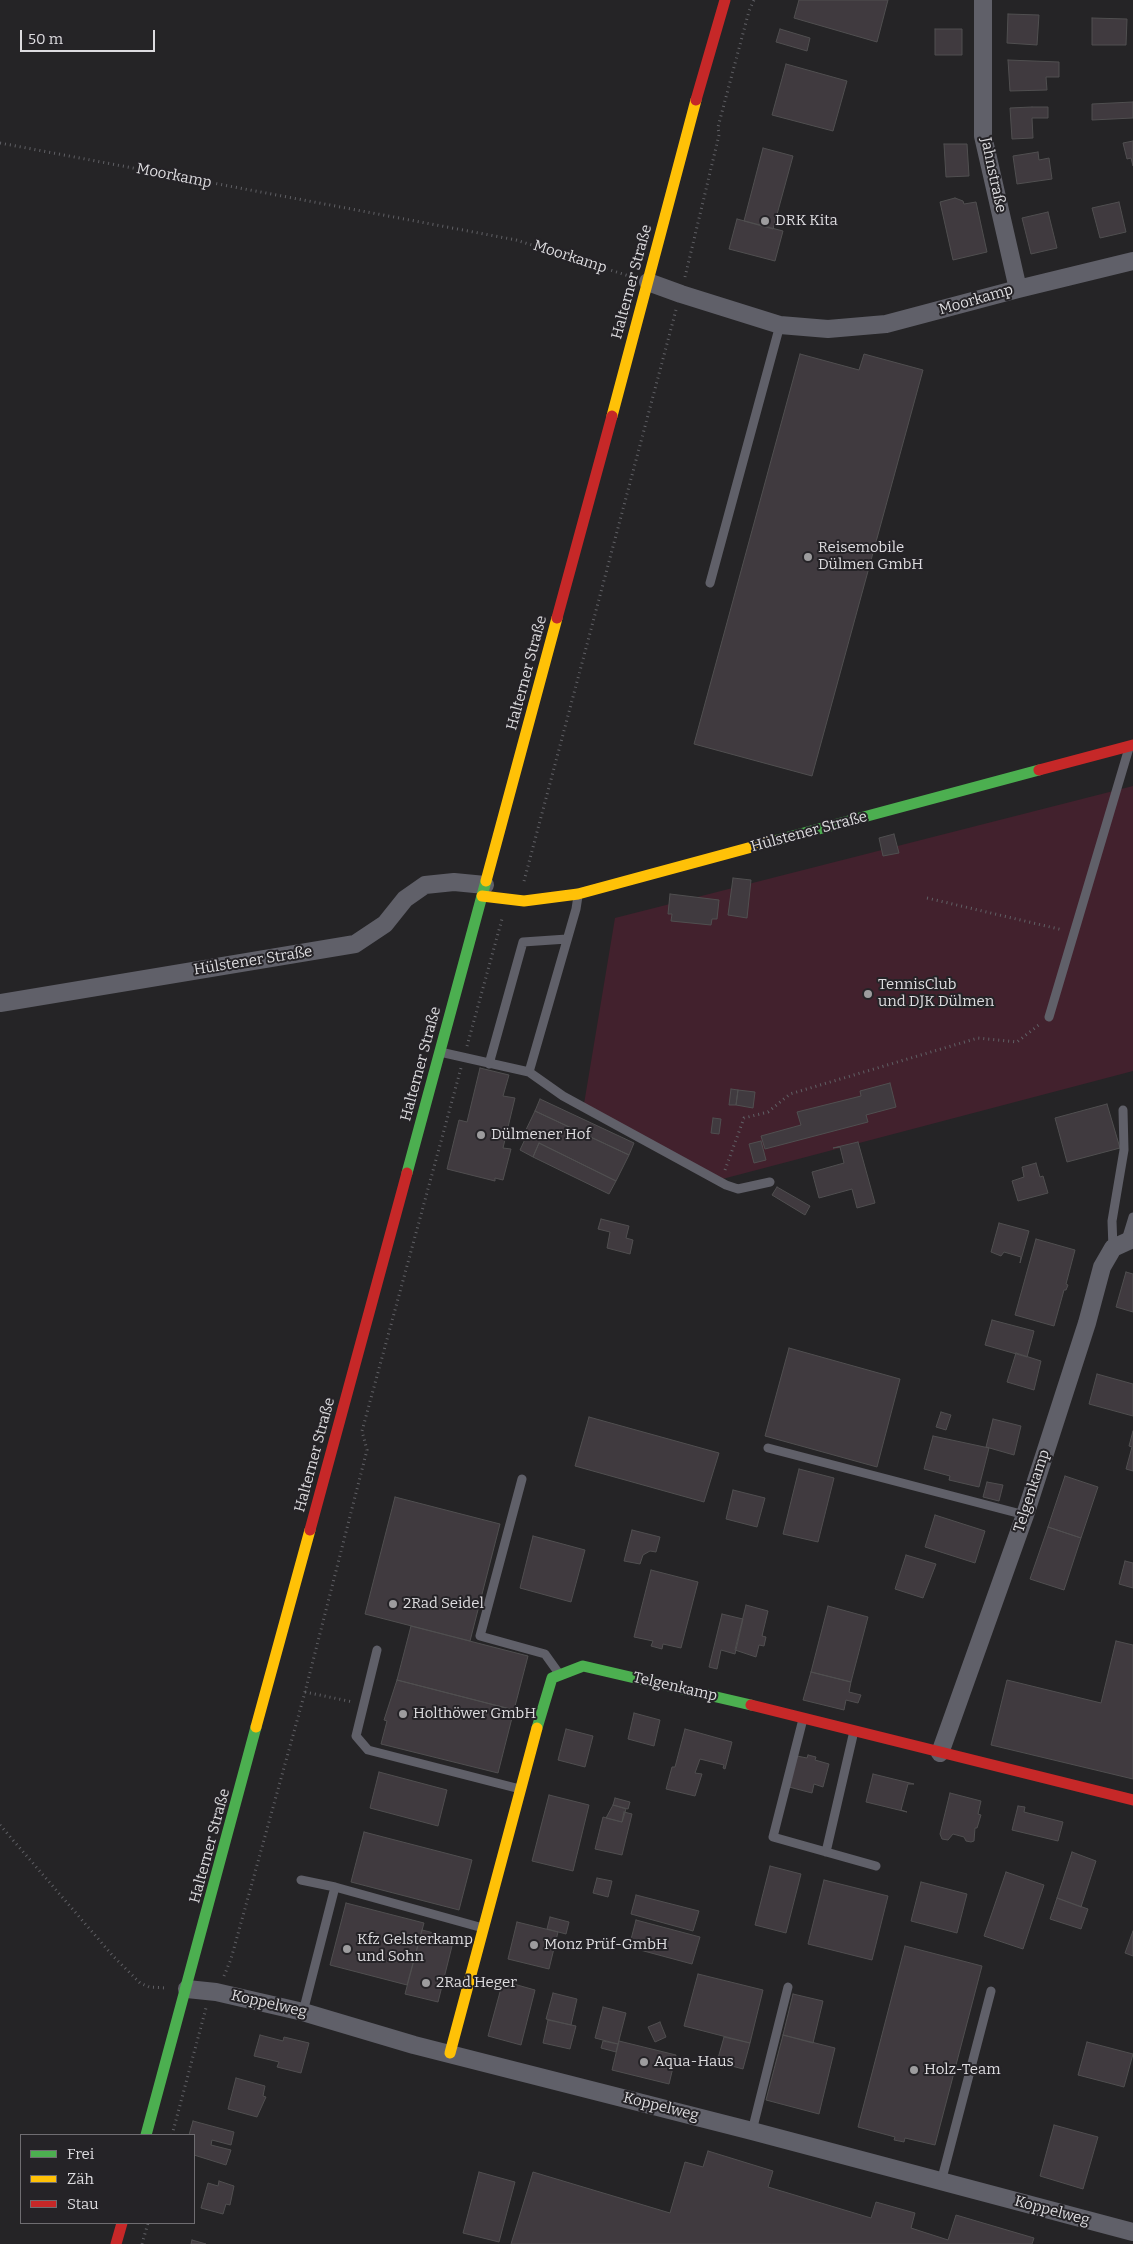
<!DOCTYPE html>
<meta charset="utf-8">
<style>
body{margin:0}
#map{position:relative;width:1133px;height:2244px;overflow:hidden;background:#252426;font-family:Bitter,serif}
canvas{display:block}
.legend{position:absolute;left:20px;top:2134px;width:175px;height:90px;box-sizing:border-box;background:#252327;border:1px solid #6f6d71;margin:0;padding:6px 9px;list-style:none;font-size:15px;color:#dddcdf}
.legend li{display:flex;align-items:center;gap:10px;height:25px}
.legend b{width:25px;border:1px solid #6f6d71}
.scale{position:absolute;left:20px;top:30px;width:135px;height:22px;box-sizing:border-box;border:2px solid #dddcdf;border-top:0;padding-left:6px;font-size:15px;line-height:18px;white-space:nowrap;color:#dddcdf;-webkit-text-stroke:4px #252327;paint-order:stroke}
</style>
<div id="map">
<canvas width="1133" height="2244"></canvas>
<ul class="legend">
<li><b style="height:6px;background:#4caf50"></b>Frei</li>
<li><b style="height:6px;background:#ffc107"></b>Zäh</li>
<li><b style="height:6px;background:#c62828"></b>Stau</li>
</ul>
<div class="scale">50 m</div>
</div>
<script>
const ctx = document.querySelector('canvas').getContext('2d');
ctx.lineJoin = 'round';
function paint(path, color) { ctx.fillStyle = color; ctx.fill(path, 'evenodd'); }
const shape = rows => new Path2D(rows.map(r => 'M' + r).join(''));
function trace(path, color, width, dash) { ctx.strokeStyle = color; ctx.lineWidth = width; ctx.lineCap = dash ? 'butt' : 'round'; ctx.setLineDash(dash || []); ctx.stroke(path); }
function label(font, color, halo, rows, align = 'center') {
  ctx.font = font + ' Bitter,serif'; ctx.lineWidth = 4; ctx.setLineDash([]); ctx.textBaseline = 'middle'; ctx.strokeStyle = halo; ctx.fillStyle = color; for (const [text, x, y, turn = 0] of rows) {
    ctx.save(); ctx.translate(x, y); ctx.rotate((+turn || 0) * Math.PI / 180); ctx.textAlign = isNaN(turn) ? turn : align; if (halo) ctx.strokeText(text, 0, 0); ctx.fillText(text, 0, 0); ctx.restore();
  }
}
paint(shape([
 [1133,786,1133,1071,711,1182,584,1104,615,918]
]), '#42212d');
const building = shape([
 [799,0,888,0,877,42,794,18,799,0],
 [1008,14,1039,15,1037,45,1007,43,1008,14],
 [1092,18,1127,19,1126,45,1092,45,1092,18],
 [780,29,810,38,807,51,776,42,780,29],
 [935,29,962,29,962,55,935,55,935,29],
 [1008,60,1059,62,1059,77,1046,77,1047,90,1010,91,1008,60],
 [786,64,847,81,833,131,772,115,786,64],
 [1133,102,1133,118,1092,120,1092,104,1133,102],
 [1032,107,1048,107,1048,118,1032,118,1033,138,1012,139,1010,108,1032,107],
 [1133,141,1133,166,1131,158,1127,159,1123,143,1133,141],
 [944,144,967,144,969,176,946,177,944,144],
 [763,148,793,156,773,229,744,221,763,148],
 [1038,152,1039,160,1049,158,1052,179,1017,184,1013,156,1038,152],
 [955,198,963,201,964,204,976,202,987,252,953,260,940,202,955,198],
 [1119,202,1126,232,1100,238,1092,208,1119,202],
 [1048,212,1057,248,1031,254,1022,218,1048,212],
 [737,219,783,231,775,261,729,249,737,219],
 [800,354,859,370,864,354,923,370,812,776,694,744,800,354],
 [894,834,899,853,883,856,879,838,894,834],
 [733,878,751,880,747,918,728,915,733,878],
 [670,894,719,900,717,919,712,919,711,925,671,921,672,914,668,914,670,894],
 [480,1068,509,1075,503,1096,515,1098,503,1148,511,1149,503,1180,495,1178,495,1181,447,1169,459,1120,467,1122,480,1068],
 [890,1083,896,1107,866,1115,868,1122,765,1149,761,1136,801,1125,797,1112,861,1096,860,1091,890,1083],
 [731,1089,738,1090,736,1105,729,1105,731,1089],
 [738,1090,755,1092,753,1108,736,1105,738,1090],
 [540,1099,634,1143,629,1155,535,1111,540,1099],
 [1107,1104,1120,1148,1067,1162,1055,1118,1107,1104],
 [535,1111,629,1155,616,1181,539,1143,533,1157,520,1150,526,1137,523,1136,535,1111],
 [713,1118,721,1119,719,1134,711,1133,713,1118],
 [761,1141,766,1160,754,1163,749,1144,761,1141],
 [858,1142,875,1203,857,1208,852,1189,819,1198,812,1172,844,1163,840,1147,833,1148,858,1142],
 [539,1143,616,1181,609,1194,533,1157,539,1143],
 [1036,1163,1040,1177,1043,1176,1048,1193,1018,1201,1012,1181,1024,1177,1022,1167,1036,1163],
 [777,1187,810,1206,805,1215,772,1195,777,1187],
 [601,1219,629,1226,626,1238,633,1240,630,1254,607,1248,610,1232,598,1229,601,1219],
 [999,1223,1029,1231,1020,1263,1021,1257,1004,1252,1001,1256,991,1252,999,1223],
 [1036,1239,1075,1250,1066,1284,1068,1285,1066,1290,1064,1290,1054,1326,1015,1315,1036,1239],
 [1126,1272,1133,1274,1133,1312,1116,1307,1126,1272],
 [992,1320,1034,1331,1027,1357,985,1345,992,1320],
 [789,1348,900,1379,877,1467,765,1436,789,1348],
 [1016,1353,1041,1361,1034,1390,1007,1382,1016,1353],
 [1097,1374,1133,1384,1133,1416,1089,1404,1097,1374],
 [941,1412,951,1415,946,1430,936,1427,941,1412],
 [589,1417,719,1453,704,1502,575,1466,589,1417],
 [993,1419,1021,1426,1014,1455,986,1447,993,1419],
 [1133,1431,1133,1471,1126,1469,1132,1447,1129,1446,1133,1431],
 [933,1436,989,1448,979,1487,949,1480,950,1476,924,1469,933,1436],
 [799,1469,834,1478,818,1542,783,1534,799,1469],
 [1065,1476,1098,1487,1081,1538,1048,1527,1065,1476],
 [987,1482,1003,1485,999,1501,983,1497,987,1482],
 [733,1490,765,1498,757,1527,726,1519,733,1490],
 [395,1497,500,1524,470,1641,365,1614,395,1497],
 [935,1515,985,1531,975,1563,925,1547,935,1515],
 [1048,1527,1081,1538,1064,1590,1030,1579,1048,1527],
 [632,1530,660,1537,656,1552,650,1551,643,1555,640,1564,624,1561,632,1530],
 [533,1536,585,1550,571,1602,520,1588,533,1536],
 [906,1555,936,1564,923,1598,895,1589,906,1555],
 [1125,1561,1133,1563,1133,1588,1119,1584,1125,1561],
 [651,1570,698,1582,681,1648,663,1644,662,1649,651,1646,653,1641,634,1637,651,1570],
 [746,1605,768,1611,762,1636,766,1637,764,1646,759,1645,756,1657,735,1650,746,1605],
 [828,1606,868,1617,851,1682,811,1672,828,1606],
 [722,1614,743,1619,735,1654,721,1650,717,1669,709,1667,722,1614],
 [411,1626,528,1656,514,1710,397,1680,411,1626],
 [1116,1641,1133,1645,1133,1779,991,1745,1007,1680,1101,1703,1116,1641],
 [811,1672,851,1682,849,1692,861,1695,858,1703,846,1700,844,1710,803,1700,811,1672],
 [397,1680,514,1710,498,1773,381,1744,387,1721,384,1720,397,1680],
 [634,1713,660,1720,654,1746,628,1739,634,1713],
 [566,1729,593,1736,585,1767,558,1760,566,1729],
 [685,1729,732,1742,725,1769,723,1768,724,1765,700,1759,695,1773,702,1774,695,1796,666,1789,672,1767,675,1767,685,1729],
 [808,1755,816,1757,815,1760,829,1764,823,1787,814,1784,812,1793,789,1787,797,1756,807,1758,808,1755],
 [379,1772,447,1790,438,1826,370,1808,379,1772],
 [873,1774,914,1784,908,1784,901,1810,907,1812,866,1802,873,1774],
 [950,1793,981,1801,978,1814,981,1815,977,1828,975,1828,974,1841,971,1842,966,1841,964,1837,953,1834,948,1840,942,1839,940,1834,950,1793],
 [549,1795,589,1805,573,1871,532,1861,549,1795],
 [615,1798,630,1802,628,1809,613,1805,615,1798],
 [613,1805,626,1809,622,1822,606,1818,613,1805],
 [1018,1806,1025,1807,1024,1812,1063,1822,1058,1841,1012,1830,1018,1806],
 [624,1812,632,1814,622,1855,595,1849,603,1817,622,1822,624,1812],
 [364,1832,472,1860,459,1910,351,1882,364,1832],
 [1072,1852,1096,1861,1081,1907,1057,1898,1072,1852],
 [770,1866,801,1874,786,1933,755,1925,770,1866],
 [1006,1872,1044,1885,1023,1949,984,1936,1006,1872],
 [597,1878,612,1881,608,1897,593,1893,597,1878],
 [824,1880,888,1896,872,1960,808,1944,824,1880],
 [921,1882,967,1894,957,1933,911,1921,921,1882],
 [636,1895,699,1911,693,1931,631,1914,636,1895],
 [1057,1898,1088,1909,1081,1929,1050,1919,1057,1898],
 [346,1903,424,1923,407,1985,330,1965,346,1903],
 [550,1917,569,1922,566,1934,547,1929,550,1917],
 [636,1920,700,1937,692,1964,629,1947,636,1920],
 [517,1922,558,1932,549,1969,508,1959,517,1922],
 [422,1930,454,1938,438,2002,405,1994,422,1930],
 [1133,1931,1133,1956,1125,1953,1133,1931],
 [905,1946,982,1966,935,2145,905,2138,904,2142,894,2140,895,2137,858,2127,905,1946],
 [698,1974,763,1990,750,2043,684,2026,698,1974],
 [503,1981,535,1990,521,2045,488,2036,503,1981],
 [553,1993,577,1999,571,2025,546,2019,553,1993],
 [793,1994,823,2001,813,2043,783,2035,793,1994],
 [603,2007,626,2013,618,2044,595,2038,603,2007],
 [548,2020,576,2026,570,2049,543,2043,548,2020],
 [660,2022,666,2037,655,2042,648,2027,660,2022],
 [260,2035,283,2041,284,2037,309,2043,301,2073,277,2067,279,2062,254,2056,260,2035],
 [783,2035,835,2048,819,2114,766,2100,783,2035],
 [724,2037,750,2043,743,2069,717,2062,724,2037],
 [603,2041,618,2044,616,2052,601,2048,603,2041],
 [619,2041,676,2055,669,2084,612,2070,619,2041],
 [1087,2042,1133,2054,1124,2087,1078,2075,1087,2042],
 [236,2078,265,2086,263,2096,266,2097,257,2117,228,2109,236,2078],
 [193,2121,234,2132,231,2145,212,2140,211,2145,231,2150,226,2165,194,2155,194,2135,189,2135,193,2121],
 [1054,2125,1098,2137,1083,2189,1040,2176,1054,2125],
 [708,2151,773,2171,768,2187,871,2218,876,2202,915,2213,911,2228,948,2240,956,2215,1034,2238,1032,2244,511,2244,533,2172,670,2213,685,2162,703,2167,708,2151],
 [479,2172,515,2182,499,2242,463,2233,479,2172],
 [219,2181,234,2186,230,2205,226,2204,223,2214,201,2208,208,2183,218,2186,219,2181],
 [192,2240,206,2244,191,2244,192,2240]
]);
paint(building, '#403a3f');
trace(building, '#504f50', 1);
trace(shape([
 [0,143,516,240,629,276],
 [685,277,719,135,718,127,749,11,754,0],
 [524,881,676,310],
 [927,898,1063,930],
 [467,1046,502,919],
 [725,1170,744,1118,768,1112,790,1094,978,1038,1017,1042,1040,1024],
 [305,1692,353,1702],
 [0,1825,113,1956,140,1983,149,1987,165,1988],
 [224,1976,231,1959,305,1692,367,1450,362,1431,461,1068],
 [172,2135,206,2008],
 [142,2244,148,2223]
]), '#606065', 3, [1, 4]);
trace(shape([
 [710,583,780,325],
 [1049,1017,1129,748],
 [440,1052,529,1072,576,909,578,896],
 [489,1064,523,942,567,939],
 [529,1072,563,1096,726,1185,738,1189,770,1182],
 [1126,1240,1133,1217],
 [1113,1248,1112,1221,1124,1150,1123,1110],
 [768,1448,1025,1515],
 [522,1479,480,1636,545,1654,560,1675],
 [377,1650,356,1736,368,1750,520,1789],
 [803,1719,773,1837,876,1866],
 [826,1852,854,1731],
 [301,1880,335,1887],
 [303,2012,335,1887,483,1928],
 [752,2131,788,1987],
 [941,2182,991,1991]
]), '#606069', 9);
trace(shape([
 [983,0,983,136,1018,289],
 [648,282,681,294,780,325,828,329,886,324,1018,289,1133,261],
 [0,1003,355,944,385,924,405,899,425,885,454,882,485,885],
 [940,1753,1025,1515,1087,1323,1102,1267,1113,1248,1133,1239],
 [187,1989,216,1992,303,2012,414,2045,752,2131,1133,2232]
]), '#606069', 18);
trace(shape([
 [774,841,1039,770],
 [407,1173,486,881],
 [537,1728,552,1678,583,1666,751,1705],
 [146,2135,256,1727]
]), '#4caf50', 11);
trace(shape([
 [612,416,696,100],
 [486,881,557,618],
 [482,896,524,901,578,894,774,841],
 [256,1727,310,1530],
 [450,2053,537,1728]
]), '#ffc107', 11);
trace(shape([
 [696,100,725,0],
 [557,618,612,416],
 [1039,770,1133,745],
 [310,1530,407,1173],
 [751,1705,1133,1800],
 [116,2244,122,2223]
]), '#c62828', 11);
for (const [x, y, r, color] of [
 [765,221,5,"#9d9c9e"],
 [808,557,5,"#9d9c9e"],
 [868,994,5,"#9d9c9e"],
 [481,1135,5,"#9d9c9e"],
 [393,1604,5,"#9d9c9e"],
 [403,1714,5,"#9d9c9e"],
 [534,1945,5,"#9d9c9e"],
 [347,1949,5,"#9d9c9e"],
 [426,1983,5,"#9d9c9e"],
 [644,2062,5,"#9d9c9e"],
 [914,2070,5,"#9d9c9e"]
]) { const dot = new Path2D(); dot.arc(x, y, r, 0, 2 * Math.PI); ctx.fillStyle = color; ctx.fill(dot); trace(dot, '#252327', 2); }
label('15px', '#dddcdf', '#252327', [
 ["Jahnstraße",993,175,78],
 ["Moorkamp",174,176,11],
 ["Moorkamp",570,257,18],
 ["Halterner Straße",632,282,-75],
 ["Moorkamp",976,300,-16],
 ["Halterner Straße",527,673,-75],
 ["Hülstener Straße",809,832,-15],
 ["Hülstener Straße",253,961,-9],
 ["Halterner Straße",421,1064,-75],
 ["Halterner Straße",315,1455,-75],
 ["Telgenkamp",1032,1491,-72],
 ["Telgenkamp",675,1687,13],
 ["Halterner Straße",210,1846,-75],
 ["Koppelweg",269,2004,13],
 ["Koppelweg",661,2107,14],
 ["Koppelweg",1052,2211,15]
]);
label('15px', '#dddcdf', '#252327', [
 ["DRK Kita",775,221],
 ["Reisemobile",818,548],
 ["Dülmen GmbH",818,565],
 ["TennisClub",878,985],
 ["und DJK Dülmen",878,1002],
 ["Dülmener Hof",491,1135],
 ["2Rad Seidel",403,1604],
 ["Holthöwer GmbH",413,1714],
 ["Kfz Gelsterkamp",357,1940],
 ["und Sohn",357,1957],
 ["Monz Prüf-GmbH",544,1945],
 ["2Rad Heger",436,1983],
 ["Aqua-Haus",654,2062],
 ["Holz-Team",924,2070]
], 'left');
</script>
